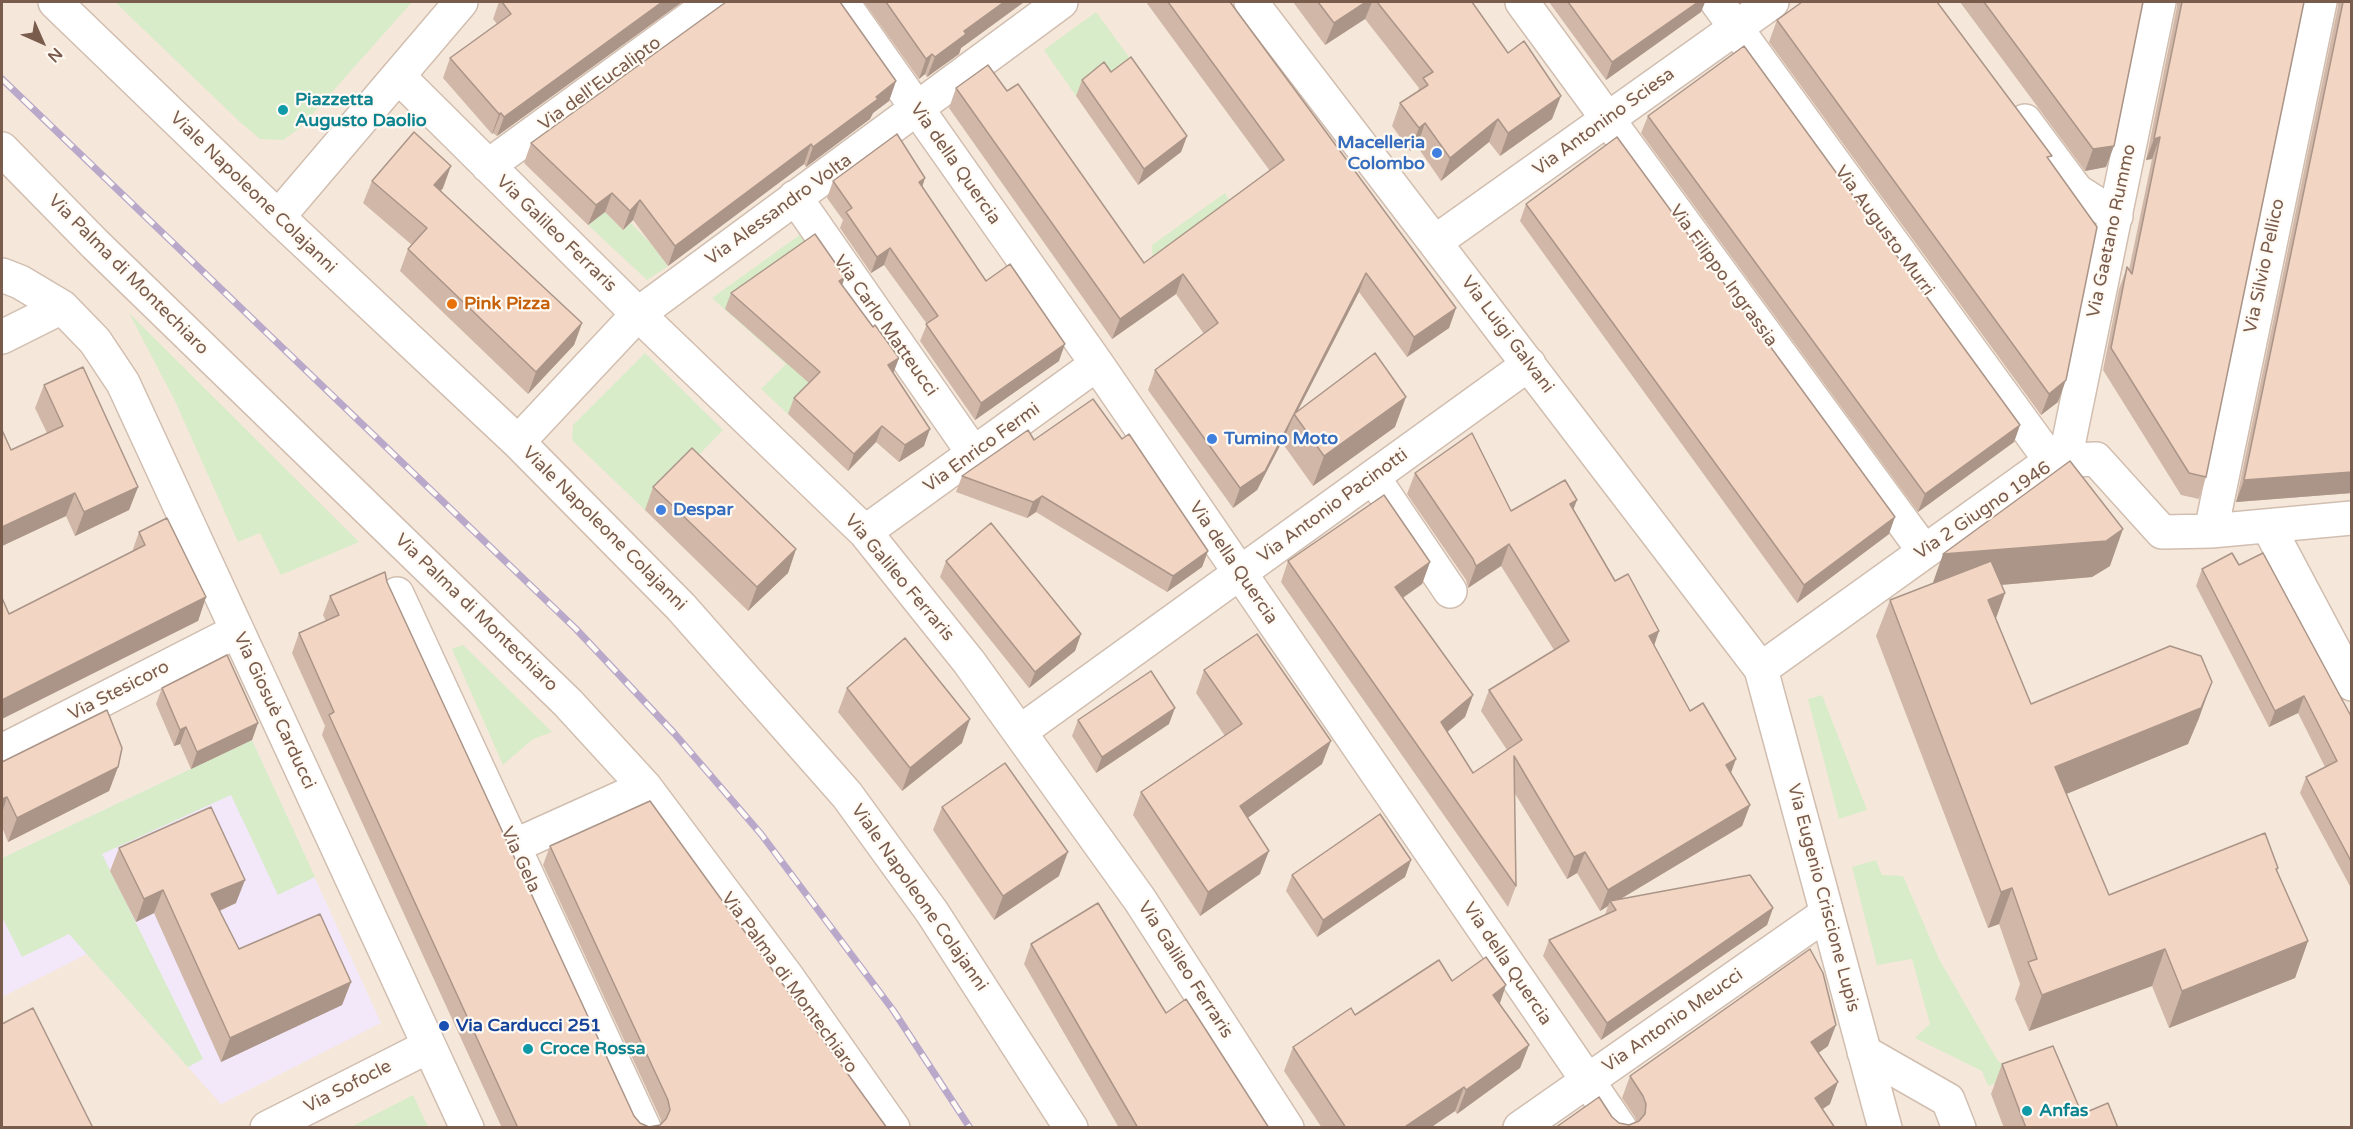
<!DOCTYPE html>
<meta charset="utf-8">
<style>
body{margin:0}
#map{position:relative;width:2353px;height:1129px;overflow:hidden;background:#fdf6ec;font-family:"Varela Round",sans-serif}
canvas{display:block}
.frame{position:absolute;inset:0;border:3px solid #7a5c4d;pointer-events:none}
.north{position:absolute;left:12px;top:12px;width:60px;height:60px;-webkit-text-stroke:4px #fffaf3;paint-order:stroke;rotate:135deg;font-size:16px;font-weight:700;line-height:24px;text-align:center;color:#7a5c4d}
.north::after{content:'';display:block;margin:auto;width:21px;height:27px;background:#7a5c4d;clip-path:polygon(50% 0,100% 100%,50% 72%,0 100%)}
</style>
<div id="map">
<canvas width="2353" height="1129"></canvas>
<div class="frame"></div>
<div class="north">N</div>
</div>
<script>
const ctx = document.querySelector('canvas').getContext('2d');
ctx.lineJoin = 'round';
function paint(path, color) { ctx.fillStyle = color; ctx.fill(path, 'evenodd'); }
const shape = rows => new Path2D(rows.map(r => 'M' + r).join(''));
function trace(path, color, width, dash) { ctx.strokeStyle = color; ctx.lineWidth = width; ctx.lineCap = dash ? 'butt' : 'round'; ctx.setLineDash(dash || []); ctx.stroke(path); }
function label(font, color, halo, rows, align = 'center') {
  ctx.font = font + ' "Varela Round",sans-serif'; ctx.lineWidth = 4.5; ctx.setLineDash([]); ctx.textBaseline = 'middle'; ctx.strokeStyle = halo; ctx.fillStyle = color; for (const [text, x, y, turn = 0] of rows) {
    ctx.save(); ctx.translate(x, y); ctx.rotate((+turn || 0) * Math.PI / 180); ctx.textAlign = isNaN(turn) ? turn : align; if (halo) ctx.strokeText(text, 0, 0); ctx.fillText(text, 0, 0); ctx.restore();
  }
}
paint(shape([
 [2,2,2351,2,2351,1127,2,1127]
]), '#f5e8da');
paint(shape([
 [252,740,381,1023,221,1104,87,954,2,997,2,858]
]), '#f3e8fa');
paint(shape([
 [115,2,412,2,300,128,283,140,260,139,240,122],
 [1096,12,1134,64,1098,79,1076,96,1044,50],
 [1225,193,1235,210,1153,271,1152,245],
 [605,212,623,230,631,223,651,244,668,266,647,280,588,225],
 [801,234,863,321,814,388,788,414,761,389,786,364,712,298],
 [129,313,359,542,281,575,260,533,238,542,175,401],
 [645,353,723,430,645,510,572,440,573,425],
 [463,645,552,732,533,739,503,765,452,649],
 [1822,695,1867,810,1839,819,1808,699],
 [252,740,315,877,278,895,231,795,102,854,203,1059,188,1067,69,934,22,957,2,917,2,858],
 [1876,860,1882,875,1903,876,1939,959,1998,1061,2016,1075,1988,1086,1982,1071,1915,1038,1930,1024,1912,959,1877,965,1852,867],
 [413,1095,428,1127,350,1127,351,1127]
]), '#d8ecc9');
const minor = shape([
 [55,2,278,217,518,442,681,607,847,795,932,912,1071,1128],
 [842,2,1097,364,1620,1128],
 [1251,2,1761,669,1885,1128],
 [1522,2,1924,551],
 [1717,2,2051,461],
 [398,76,638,314,865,532,969,662,1140,900,1287,1128],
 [2025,121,2077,191,2116,216],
 [2,149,95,244,568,703,645,787,788,978,893,1128],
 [488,166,713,2],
 [795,197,974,454],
 [278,217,461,2],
 [1435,242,1772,2],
 [2,275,20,282,62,307,95,341,123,383,467,1128],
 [2,337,62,307],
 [518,442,638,314,1061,2],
 [2065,460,2159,2],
 [1373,477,1450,591],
 [2268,526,2352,684],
 [2211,531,2320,2],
 [865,532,1097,364],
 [397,594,644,1128],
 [1761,669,2051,461,2096,459,2162,532,2211,531,2352,518],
 [1021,731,1529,364],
 [2,751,237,631],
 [514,846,645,787],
 [1864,1052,1948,1100,1959,1128],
 [267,1128,429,1046],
 [1520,1128,1826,914]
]);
trace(minor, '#d1beb0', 36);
trace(minor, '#fff', 33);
const rail = shape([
 [2,79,576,629,674,733,761,834,893,1010,970,1128]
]);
trace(rail, '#b9a8c9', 7);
trace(rail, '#fffaf3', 4.5, [14]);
paint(shape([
 [499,2,682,2,497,136,493,133,492,134,443,78,450,58,497,24,493,19],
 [864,2,1024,2,961,48,959,54,927,77,925,74,919,79],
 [1146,2,1230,2,1456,308,1449,328,1407,357,1359,292,1298,410,1395,427,1313,486,1283,444,1286,434,1257,490,1233,508,1148,390,1155,370,1204,334,1176,294,1112,339,949,108,956,88,1007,91,1144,263,1270,171],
 [1293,2,1472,2,1552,119,1500,156,1489,142,1441,181,1417,146,1410,151,1392,126,1400,103,1418,91,1419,88,1365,19,1325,45],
 [1549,2,1705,2,1701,12,1606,80],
 [1960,2,2143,2,2106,167,2085,171],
 [2177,2,2304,2,2206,477,2199,499,2181,495,2103,370,2119,289,2127,267,2129,270,2152,159,2146,160,2177,6],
 [2338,2,2352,2,2352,493,2236,502,2338,6],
 [1777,20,2050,162,2058,402,2041,415,1769,42],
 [1111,72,1187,136,1181,152,1138,185,1076,96,1082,80],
 [896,81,889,101,873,113,870,119,806,167,804,164,668,266,633,220,623,230,605,212,588,225,524,163,531,143],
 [1648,116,2020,425,2014,442,1918,512,1641,133],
 [372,181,443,188,441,191,582,323,574,345,528,394,400,271,408,249,412,245,363,203],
 [833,181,922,187,986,281,1059,361,975,420,920,341,927,324,884,265,871,273,840,228,843,220,827,198],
 [1526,204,1889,534,1797,603,1520,221],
 [842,285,873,327,899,358,893,373,924,446,899,462,876,442,848,471,788,414,794,398,809,383,725,309,731,293],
 [44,385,138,487,129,510,75,536,66,516,2,546,2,430,11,450,47,433,35,408],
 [1122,439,1208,551,1202,567,1167,592,1036,512,1027,518,956,492,962,476,1034,440],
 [1415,473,1511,511,1574,510,1654,646,1690,711,1731,774,1750,805,1742,826,1619,900,1773,908,1767,925,1601,1040,1543,956,1549,940,1605,915,1608,906,1600,911,1577,873,1567,879,1514,792,1516,886,1508,907,1281,582,1288,561,1430,562,1422,584,1403,598,1473,695,1465,717,1447,732,1473,773,1507,750,1481,711,1489,690,1554,650,1501,566,1468,588,1466,580,1407,494],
 [653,487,796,549,788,573,748,611,645,510],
 [139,532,206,597,198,621,9,614,132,552],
 [946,561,1081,634,1075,651,1029,688,940,577],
 [2239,565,2352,718,2352,890,2300,793,2306,777,2325,767,2298,713,2269,727,2196,586,2202,569],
 [2110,566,2092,577,2001,585,2005,593,1996,618,2031,704,2199,718,2188,744,2066,794,2109,895,2278,868,2277,872,2308,941,2295,978,2169,1028,2152,986,2029,1031,2015,999,2020,984,1999,924,1988,928,1876,636,1890,600],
 [387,582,634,1116,640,1123,649,1127,660,1125,661,1123,661,1120,543,865,550,846,887,1128,502,1128,322,735,325,726,292,653,299,633,326,621,323,615,330,596],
 [1204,670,1322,764,1247,818,1260,874,1200,916,1133,815,1141,792,1225,736,1196,693],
 [162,688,258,723,252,740,191,769,180,744,174,746,156,704],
 [847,688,962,743,902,791,838,712],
 [1078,720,1169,724,1096,773,1072,736],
 [2,762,118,767,109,791,8,842,2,827],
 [942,807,1059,876,994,920,933,830],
 [119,848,236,903,220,911,239,949,351,982,342,1005,221,1062,154,913,136,922,110,871],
 [1411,860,1405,877,1317,937,1286,891,1292,875],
 [1031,944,1269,1128,1119,1128,1024,964],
 [1452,981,1499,1004,1529,1045,1520,1068,1457,1114,1455,1111,1430,1128,1322,1128,1284,1071,1293,1047,1355,1015],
 [1828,1046,1818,1053,1830,1104,1822,1109,1835,1128,1555,1128,1612,1117,1619,1123,1629,1125,1637,1122,1635,1117,1622,1098,1630,1076],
 [2002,1064,2082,1114,2118,1128,2004,1128,1991,1094]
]), '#d1b7a8');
paint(shape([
 [662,2,682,2,497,136,504,117],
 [1004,2,1024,2,961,48,959,54,927,77,935,57,964,31],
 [1366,2,1372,2,1365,19,1325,45,1334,23],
 [1698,2,1705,2,1701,12,1606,80,1612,62],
 [932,54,925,74,919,79,926,59],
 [896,81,889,101,873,113,870,119,806,167,813,147,876,97],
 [1561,96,1552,119,1500,156,1508,133],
 [501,113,493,133,492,134,499,114],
 [1498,119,1489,142,1441,181,1450,158],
 [1425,123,1417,146,1410,151,1419,128],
 [1187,136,1181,152,1138,185,1144,169],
 [2160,137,2152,159,2146,160,2154,139],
 [811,144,804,164,668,266,675,246],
 [2114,146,2106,167,2085,171,2093,149],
 [451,166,443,188,426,207,434,185],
 [925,178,920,194,919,182],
 [612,193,605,212,588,225,596,205],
 [640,200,633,220,623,230,630,211],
 [890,248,884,265,871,273,877,257],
 [1366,273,1359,292,1295,416,1294,414],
 [1183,274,1176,294,1112,339,1120,319],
 [845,277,839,294,839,281],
 [1456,308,1449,328,1407,357,1414,337],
 [582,323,574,345,528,394,536,372],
 [1065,344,1059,361,975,420,981,403],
 [899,358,893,374,888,365],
 [2066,380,2058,402,2041,415,2049,394],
 [1406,397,1395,427,1313,486,1324,456],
 [1294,414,1286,434,1257,490,1233,508,1240,488],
 [2020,425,2014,442,1918,512,1925,494],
 [882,426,876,442,848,471,854,454],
 [930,429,924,446,899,462,905,445],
 [2352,472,2352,493,2236,502,2244,480],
 [138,487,129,510,75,536,84,512],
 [75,493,66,516,2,546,2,527],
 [1042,496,1036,512,1027,518,1033,502],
 [1577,500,1569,521,1570,504],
 [1895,517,1889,534,1797,603,1804,585],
 [2123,529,2110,566,2092,577,1930,591,1943,554],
 [1509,544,1501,566,1468,588,1476,566],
 [796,549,788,573,748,611,757,587],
 [1208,551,1202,567,1167,592,1173,576],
 [1430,562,1422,584,1388,608,1395,587],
 [2005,593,1992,629,1988,600],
 [206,597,198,621,2,719,2,700],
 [1659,631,1652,652,1649,636],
 [1081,634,1075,651,1029,688,1035,672],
 [2212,682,2199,718,2188,744,2042,804,2055,767],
 [1473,695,1465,717,1433,744,1441,722],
 [2304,696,2298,713,2269,727,2275,711],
 [1175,708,1169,724,1096,773,1102,757],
 [970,719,962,743,902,791,910,768],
 [258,723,252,740,191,769,197,752],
 [186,727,180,744,174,746,180,730],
 [1331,741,1322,764,1231,830,1240,806],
 [1736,759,1728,781,1726,765],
 [118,767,109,791,8,842,17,818],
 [7,797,2,813,2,799],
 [1750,805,1742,826,1612,904,1610,901,1608,906,1600,911,1608,890],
 [1269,851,1260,874,1200,916,1208,892],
 [1068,852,1059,876,994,920,1003,896],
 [1585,852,1577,873,1567,879,1574,857],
 [1411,860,1405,877,1317,937,1323,920],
 [245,880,236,903,203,918,211,894],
 [2012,888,1999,924,1988,928,2001,892],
 [163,890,154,913,136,922,144,899],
 [1773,908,1767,925,1601,1040,1607,1023],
 [2308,941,2295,978,2169,1028,2182,991],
 [2165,949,2152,986,2029,1031,2042,995],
 [351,982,342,1005,221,1062,230,1038],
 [1506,985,1498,1009,1493,995],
 [1836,1025,1828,1046,1803,1064,1811,1042],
 [1529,1045,1520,1068,1457,1114,1466,1090],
 [1838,1082,1830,1104,1807,1120,1815,1098],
 [1464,1087,1455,1111,1430,1128,1403,1128]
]), '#aa9588');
const building = shape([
 [502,2,662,2,504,117,501,113,499,114,450,58,511,14,502,2],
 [726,2,840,2,896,81,876,97,878,99,813,147,811,144,675,246,640,200,630,211,612,193,596,205,531,143,726,2],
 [886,2,1004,2,964,31,966,34,935,57,932,54,926,59,886,2],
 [1168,2,1230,2,1456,308,1414,337,1366,273,1265,471,1240,488,1155,370,1218,323,1183,274,1120,319,956,88,988,65,1007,91,1018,84,1144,263,1284,160,1168,2],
 [1318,2,1366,2,1334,23,1318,2],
 [1377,2,1472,2,1508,53,1524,41,1561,96,1508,133,1498,119,1450,158,1425,123,1419,128,1400,103,1428,85,1423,78,1433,72,1377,2],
 [1568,2,1698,2,1612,62,1568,2],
 [1802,2,1937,2,2052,156,2047,157,2097,227,2066,380,2049,394,1777,20,1802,2],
 [1984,2,2143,2,2114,146,2093,149,1984,2],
 [2182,2,2304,2,2206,477,2189,473,2111,348,2127,267,2132,274,2160,137,2154,139,2182,2],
 [2343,2,2352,2,2352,472,2244,480,2343,2],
 [1744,46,2020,425,1925,494,1648,116,1744,46],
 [1131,57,1187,136,1144,169,1082,80,1104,62,1111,72,1131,57],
 [414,132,451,166,434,185,582,323,536,372,408,249,427,228,372,181,414,132],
 [897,134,925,178,919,182,986,281,1010,264,1065,344,981,403,926,324,938,316,890,248,877,257,846,212,852,208,833,181,897,134],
 [1617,137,1895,517,1804,585,1526,204,1617,137],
 [815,234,845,277,839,281,873,327,875,325,899,358,888,365,930,429,905,445,882,426,854,454,794,398,820,372,731,293,815,234],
 [1375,353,1406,397,1324,456,1294,414,1375,353],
 [83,367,138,487,84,512,75,493,2,527,2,430,11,450,63,426,44,385,83,367],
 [1093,399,1122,439,1129,434,1208,551,1173,576,1042,496,1033,502,962,476,1028,430,1034,440,1093,399],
 [1472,433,1511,511,1565,480,1577,500,1570,504,1615,581,1628,574,1659,631,1649,636,1690,711,1703,703,1736,759,1726,765,1750,805,1608,890,1585,852,1574,857,1514,756,1516,886,1288,561,1384,495,1430,562,1395,587,1473,695,1441,722,1473,773,1522,740,1489,690,1569,641,1509,544,1476,566,1473,559,1415,473,1472,433],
 [692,448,796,549,757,587,653,487,692,448],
 [2070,461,2123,529,2106,541,1943,554,2070,461],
 [167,518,206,597,2,700,2,598,9,614,145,545,139,532,167,518],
 [991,523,1081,634,1035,672,946,561,991,523],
 [2232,553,2239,565,2263,553,2352,718,2352,863,2306,777,2337,761,2304,696,2275,711,2202,569,2232,553],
 [1991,561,2005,593,1988,600,2031,704,2170,646,2201,656,2212,682,2201,708,2055,767,2109,895,2265,833,2278,868,2276,869,2308,941,2182,991,2165,949,2042,995,2028,962,2037,959,2012,888,2001,892,1890,600,1991,561],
 [385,572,387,582,634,1116,640,1123,649,1127,660,1125,666,1119,670,1110,668,1100,550,846,650,801,887,1128,518,1128,329,715,334,712,299,633,339,615,330,596,385,572],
 [1257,634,1331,741,1240,806,1269,851,1208,892,1141,792,1242,724,1204,670,1257,634],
 [905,638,970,719,910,768,847,688,905,638],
 [227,655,258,723,197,752,186,727,180,730,162,688,227,655],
 [1151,671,1175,708,1102,757,1078,720,1151,671],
 [107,710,122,748,118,767,17,818,7,797,2,799,2,762,107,710],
 [1005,763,1068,852,1003,896,942,807,1005,763],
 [211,807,245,880,211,894,239,949,320,914,351,982,230,1038,163,890,144,899,119,848,211,807],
 [1380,814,1411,860,1323,920,1292,875,1380,814],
 [1750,875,1773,908,1607,1023,1549,940,1616,910,1610,901,1750,875],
 [1098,903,1166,1013,1186,999,1269,1128,1138,1128,1031,944,1098,903],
 [1810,949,1823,973,1836,1025,1811,1042,1838,1082,1815,1098,1835,1128,1555,1128,1599,1097,1612,1117,1619,1123,1629,1125,1639,1121,1645,1114,1646,1104,1643,1096,1630,1076,1810,949],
 [1486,957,1506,985,1493,995,1529,1045,1466,1090,1464,1087,1403,1128,1346,1128,1293,1047,1351,1008,1355,1015,1439,960,1452,981,1486,957],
 [33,1008,93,1128,2,1128,2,1024,33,1008],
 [2053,1046,2082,1114,2108,1103,2118,1128,2026,1128,2002,1064,2053,1046]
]);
paint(building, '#f3d5c3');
trace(building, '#aa9588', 1.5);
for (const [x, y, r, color] of [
 [283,110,6,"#0f9aa8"],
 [1437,153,6,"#3f7fe0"],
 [452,304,6,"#e8710a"],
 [1212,439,6,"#3f7fe0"],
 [661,510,6,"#3f7fe0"],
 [444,1026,6,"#1a4fb4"],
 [528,1049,6,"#0f9aa8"],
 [2027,1111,6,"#0f9aa8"]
]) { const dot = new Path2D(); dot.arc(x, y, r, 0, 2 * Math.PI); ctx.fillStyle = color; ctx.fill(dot); trace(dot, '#fffaf3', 2); }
label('18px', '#7a5c4d', '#fffaf3', [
 ["Via dell'Eucalipto",600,84,-36],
 ["Via Antonino Sciesa",1604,122,-36],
 ["Via della Quercia",955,164,55],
 ["Viale Napoleone Colajanni",253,193,44],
 ["Via Alessandro Volta",779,210,-36],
 ["Via Augusto Murri",1884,231,54],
 ["Via Gaetano Rummo",2112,231,-78],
 ["Via Galileo Ferraris",556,234,44],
 ["Via Silvio Pellico",2265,266,-78],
 ["Via Palma di Montechiaro",128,275,45],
 ["Via Filippo Ingrassia",1723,276,54],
 ["Via Carlo Matteucci",885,326,55],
 ["Via Luigi Galvani",1507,335,53],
 ["Via Enrico Fermi",982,448,-36],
 ["Via Antonio Pacinotti",1333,506,-36],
 ["Via 2 Giugno 1946",1983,511,-34],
 ["Viale Napoleone Colajanni",604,529,45],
 ["Via della Quercia",1233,563,56],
 ["Via Galileo Ferraris",899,578,50],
 ["Via Palma di Montechiaro",476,613,44],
 ["Via Stesicoro",119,691,-27],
 ["Via Giosuè Carducci",274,711,65],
 ["Via Gela",520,860,65],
 ["Viale Napoleone Colajanni",919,898,55],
 ["Via Eugenio Criscione Lupis",1823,898,75],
 ["Via della Quercia",1507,964,56],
 ["Via Galileo Ferraris",1185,970,57],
 ["Via Palma di Montechiaro",789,983,54],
 ["Via Antonio Meucci",1673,1021,-35],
 ["Via Sofocle",348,1087,-27]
]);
label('bold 18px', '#0d838f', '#fffaf3', [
 ["Piazzetta",295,100],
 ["Augusto Daolio",295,121],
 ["Croce Rossa",540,1049],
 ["Anfas",2039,1111]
], 'left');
label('bold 18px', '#366cbe', '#fffaf3', [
 ["Macelleria",1425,143,"right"],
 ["Colombo",1425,164,"right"],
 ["Tumino Moto",1224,439],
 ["Despar",673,510]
], 'left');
label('bold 18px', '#c56008', '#fffaf3', [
 ["Pink Pizza",464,304]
], 'left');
label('bold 18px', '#164399', '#fffaf3', [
 ["Via Carducci 251",456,1026]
], 'left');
</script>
